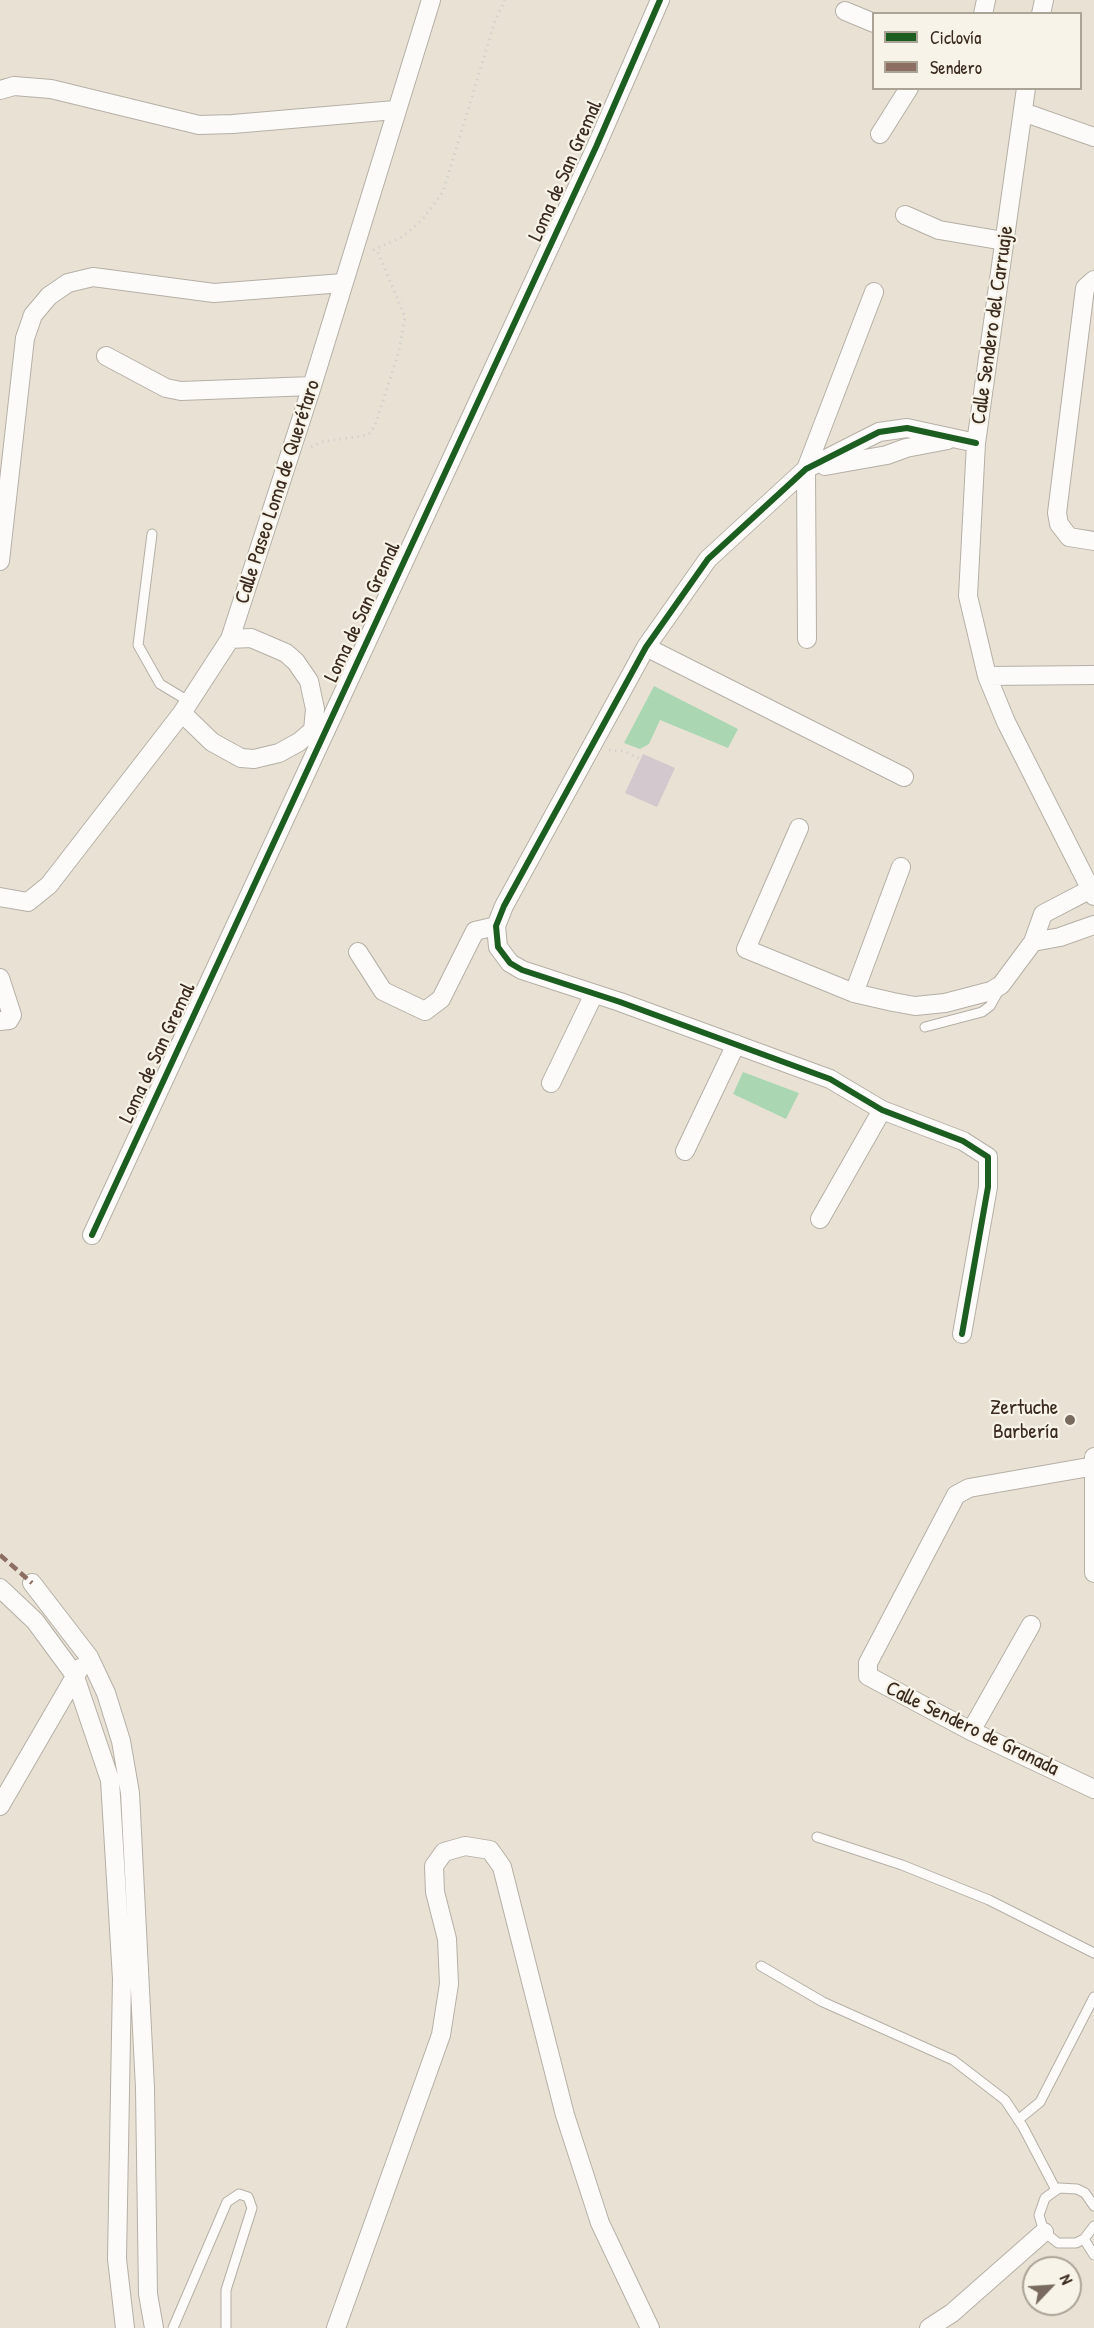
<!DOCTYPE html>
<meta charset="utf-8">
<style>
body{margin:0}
#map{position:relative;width:1094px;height:2328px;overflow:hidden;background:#e9e2d4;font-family:"Patrick Hand",sans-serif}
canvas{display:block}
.legend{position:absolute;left:872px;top:12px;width:210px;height:78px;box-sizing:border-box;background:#f7f3e8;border:2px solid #aca397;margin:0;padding:8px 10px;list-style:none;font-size:18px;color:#3b2a1e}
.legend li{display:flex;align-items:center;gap:12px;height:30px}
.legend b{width:30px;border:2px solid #aca397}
.north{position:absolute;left:1022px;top:2256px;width:60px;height:60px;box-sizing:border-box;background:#f7f3e8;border:2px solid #aca397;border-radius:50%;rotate:65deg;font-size:16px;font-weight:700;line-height:24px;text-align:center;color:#3b2a1e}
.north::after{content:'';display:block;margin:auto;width:21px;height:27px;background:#786a5e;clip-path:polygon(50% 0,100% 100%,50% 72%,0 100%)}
</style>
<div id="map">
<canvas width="1094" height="2328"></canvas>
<ul class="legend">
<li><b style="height:8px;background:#1b5e20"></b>Ciclovía</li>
<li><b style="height:8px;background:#8d6e63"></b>Sendero</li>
</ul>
<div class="north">N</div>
</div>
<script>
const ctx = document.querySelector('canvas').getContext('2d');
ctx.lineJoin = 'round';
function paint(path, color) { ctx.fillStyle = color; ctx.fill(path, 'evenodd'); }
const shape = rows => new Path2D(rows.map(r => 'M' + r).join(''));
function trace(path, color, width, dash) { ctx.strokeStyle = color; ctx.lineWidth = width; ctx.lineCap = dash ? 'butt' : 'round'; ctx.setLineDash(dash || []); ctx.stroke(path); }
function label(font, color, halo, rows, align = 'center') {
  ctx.font = font + ' "Patrick Hand",sans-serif'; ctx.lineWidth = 4.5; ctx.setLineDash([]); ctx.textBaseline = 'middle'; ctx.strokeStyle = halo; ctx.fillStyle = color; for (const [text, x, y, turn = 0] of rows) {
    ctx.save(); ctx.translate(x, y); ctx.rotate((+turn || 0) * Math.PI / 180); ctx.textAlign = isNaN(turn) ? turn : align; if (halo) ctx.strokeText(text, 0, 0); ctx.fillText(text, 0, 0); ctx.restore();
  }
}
paint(shape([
 [654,686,738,729,728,748,660,720,649,744,640,749,624,743],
 [743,1072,799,1093,786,1119,733,1094]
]), '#aad7b1');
paint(shape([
 [643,754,675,768,657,807,625,793]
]), '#d2c8ce');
const service = shape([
 [152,534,138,645,160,684,190,702],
 [925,1027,982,1012,990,1006,999,990],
 [817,1837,902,1865,989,1900,1094,1953],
 [761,1966,823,2002,953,2060,1005,2100,1023,2127,1056,2190],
 [1018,2120,1040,2102,1094,1997],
 [1094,2206,1085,2193,1077,2189,1059,2188,1045,2198,1039,2215,1044,2232,1058,2243,1076,2243,1084,2239,1094,2226],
 [1084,2239,1094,2255],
 [173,2328,227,2202,239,2194,248,2197,252,2208,226,2290,226,2328]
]);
const minor = shape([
 [845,11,874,23],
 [983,14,986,0],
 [1041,14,1044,0],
 [1026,88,976,443,968,596,987,676,1006,722,1094,896],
 [0,90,14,86,51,89,199,125,233,124,395,110],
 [1023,112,1094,137],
 [880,134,909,88],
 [905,215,939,230,1004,241],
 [1094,280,1085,288,1057,513,1059,524,1069,537,1094,541],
 [106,356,166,388,181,391,312,386],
 [825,466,887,455,906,448,948,440],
 [0,561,25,338,33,315,49,296,68,283,93,277,214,293,343,283],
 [807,639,806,469,874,292],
 [646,647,904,777],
 [987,676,1094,675],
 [182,713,212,742,241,758,254,759,279,753,299,742,313,730,315,709,309,681,296,662,286,653,251,638,230,639],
 [799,828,746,949,854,993,893,1002,915,1006,945,1003,991,991,1001,985,1033,942,1043,914,1091,889],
 [0,897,28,902,49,885,182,713,230,639,312,386,431,0],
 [1033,942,1060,937,1094,925],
 [358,952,383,991,425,1011,441,999,475,931,496,926],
 [0,978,12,1015,9,1020,0,1021],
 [854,993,901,867],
 [551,1083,594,994],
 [685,1151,736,1044],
 [820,1219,882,1110],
 [92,1235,596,147,660,0],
 [962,1334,988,1187,988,1157,963,1141,882,1110,830,1079,620,1002,522,970,510,963,498,947,496,926,504,906,646,647,708,559,806,469,879,432,907,428,976,443],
 [1094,1457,1094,1573],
 [1094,1466,969,1488,956,1495,868,1663,868,1676,971,1731,1094,1789],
 [32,1583,89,1657,106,1693,121,1741,130,1793,145,2088,148,2294,154,2328],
 [0,1588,35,1621,74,1674,110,1780,122,1979,117,2259,125,2328],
 [971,1731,1031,1625],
 [0,1806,80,1668],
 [336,2328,441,2035,449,1984,447,1939,435,1892,434,1866,444,1852,465,1846,490,1850,502,1867,565,2115,600,2223,650,2328],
 [929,2328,952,2313,1044,2232]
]);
trace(service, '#b5afa6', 11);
trace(minor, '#b5afa6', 20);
trace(shape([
 [373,250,402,237,422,220,443,192,495,21,505,0],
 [311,447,321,442,368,435,375,426,399,351,405,317,377,250],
 [609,750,624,751,640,759]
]), '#d5d2cd', 3, [1.5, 4.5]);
trace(service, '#fcfbf9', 9);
trace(minor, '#fcfbf9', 18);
trace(shape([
 [0,1555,32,1583]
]), '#8d6e63', 4.5, [9, 4.5]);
trace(shape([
 [92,1235,596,147,660,0],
 [962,1334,988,1187,988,1157,963,1141,882,1110,830,1079,620,1002,522,970,510,963,498,947,496,926,504,906,646,647,708,559,806,469,879,432,907,428,976,443]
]), '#1b5e20', 6);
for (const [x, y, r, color] of [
 [1070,1420,6,"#786a5e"]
]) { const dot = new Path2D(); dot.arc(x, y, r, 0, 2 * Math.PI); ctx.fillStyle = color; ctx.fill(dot); trace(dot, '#f7f3e8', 2); }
label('21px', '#3b2a1e', '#f7f3e8', [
 ["Loma de San Gremal",566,171,-66],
 ["Calle Sendero del Carruaje",993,325,-82],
 ["Calle Paseo Loma de Querétaro",278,492,-72],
 ["Loma de San Gremal",363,612,-65],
 ["Loma de San Gremal",158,1053,-65],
 ["Calle Sendero de Granada",972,1729,26]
]);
label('21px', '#3b2a1e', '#f7f3e8', [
 ["Zertuche",1058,1408],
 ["Barbería",1058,1432]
], 'right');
</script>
